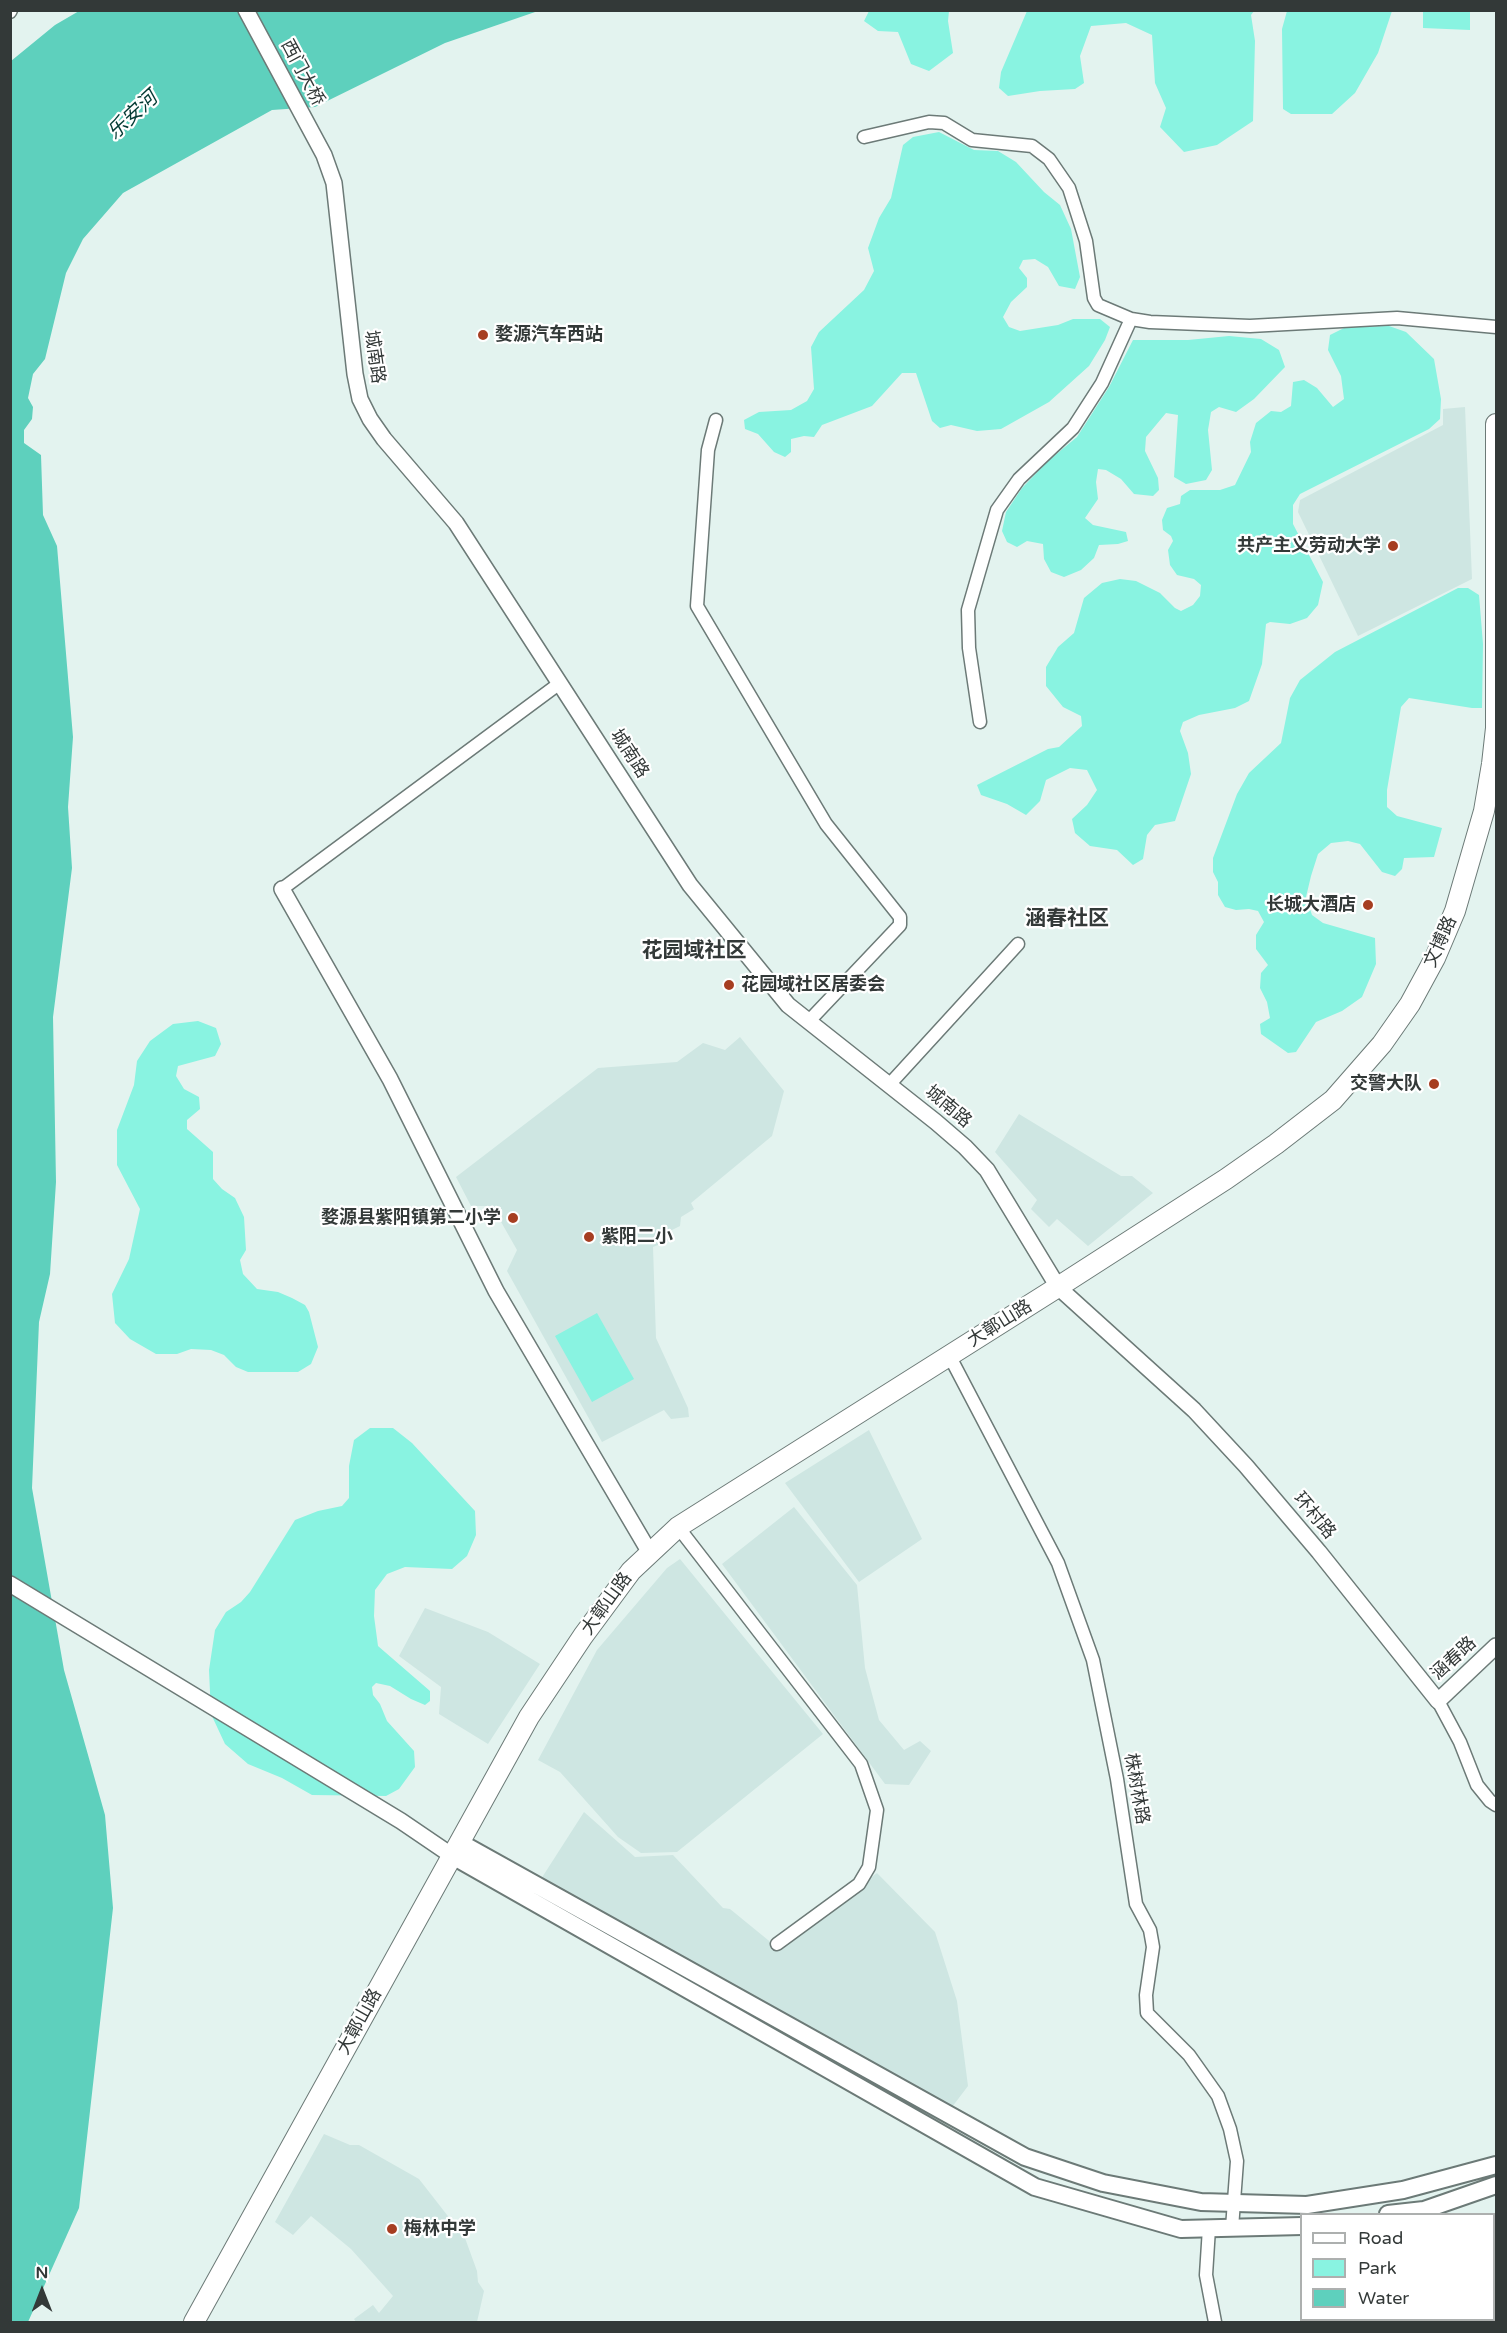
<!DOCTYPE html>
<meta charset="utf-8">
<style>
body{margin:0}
#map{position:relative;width:1507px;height:2333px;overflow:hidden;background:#e3f3ef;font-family:"Varela Round",sans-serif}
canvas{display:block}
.frame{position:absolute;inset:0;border:12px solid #333938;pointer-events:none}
.legend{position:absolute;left:1300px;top:2213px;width:195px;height:108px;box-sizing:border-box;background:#fff;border:2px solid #adb0af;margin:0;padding:8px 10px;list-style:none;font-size:18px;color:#333938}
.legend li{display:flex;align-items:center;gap:12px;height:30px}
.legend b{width:30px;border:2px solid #adb0af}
.north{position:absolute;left:12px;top:2261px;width:60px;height:60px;-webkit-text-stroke:4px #fff;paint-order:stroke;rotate:0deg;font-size:16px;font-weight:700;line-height:24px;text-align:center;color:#333938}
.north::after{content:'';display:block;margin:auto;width:21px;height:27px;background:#333938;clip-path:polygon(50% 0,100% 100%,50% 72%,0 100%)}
</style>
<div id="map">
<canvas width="1507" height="2333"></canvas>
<div class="frame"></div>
<ul class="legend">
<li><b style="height:8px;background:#fff"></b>Road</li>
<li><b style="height:16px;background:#89f3e1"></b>Park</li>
<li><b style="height:16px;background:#5ed0bd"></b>Water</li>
</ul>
<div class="north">N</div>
</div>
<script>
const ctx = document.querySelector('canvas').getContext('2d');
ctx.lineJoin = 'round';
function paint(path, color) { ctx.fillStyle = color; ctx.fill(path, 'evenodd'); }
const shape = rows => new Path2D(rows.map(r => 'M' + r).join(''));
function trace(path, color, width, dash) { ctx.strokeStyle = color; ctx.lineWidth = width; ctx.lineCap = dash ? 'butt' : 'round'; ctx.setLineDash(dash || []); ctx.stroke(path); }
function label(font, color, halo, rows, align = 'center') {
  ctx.font = font + ' "Varela Round","Noto Sans SC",sans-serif'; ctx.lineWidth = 4.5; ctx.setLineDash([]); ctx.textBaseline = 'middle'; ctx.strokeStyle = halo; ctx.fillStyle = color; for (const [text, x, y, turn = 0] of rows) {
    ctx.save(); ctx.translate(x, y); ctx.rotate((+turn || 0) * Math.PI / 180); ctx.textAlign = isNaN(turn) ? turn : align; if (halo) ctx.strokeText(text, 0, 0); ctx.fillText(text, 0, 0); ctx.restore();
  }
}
paint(shape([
 [1465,407,1472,579,1358,636,1298,512,1300,500,1443,425,1443,409],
 [740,1037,784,1091,772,1136,691,1203,694,1209,681,1217,680,1226,668,1232,668,1241,653,1247,656,1338,688,1408,689,1417,671,1419,664,1410,602,1442,507,1271,517,1250,492,1206,471,1206,456,1177,598,1068,677,1062,703,1043,725,1050],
 [1019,1114,1121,1176,1132,1176,1153,1193,1088,1246,1057,1219,1049,1227,1031,1209,1037,1200,995,1152],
 [869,1430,922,1539,859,1582,785,1483],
 [794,1507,857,1585,865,1668,879,1720,904,1750,920,1741,931,1751,909,1785,885,1784,722,1564],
 [680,1559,823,1734,677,1852,641,1853,618,1837,560,1772,538,1760,597,1650,667,1568],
 [425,1608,488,1632,540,1664,488,1744,439,1714,441,1687,399,1656],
 [584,1812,635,1857,673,1855,723,1908,730,1909,779,1949,877,1873,935,1932,957,2001,968,2086,949,2111,541,1879],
 [324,2134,350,2145,359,2145,419,2179,465,2238,477,2271,478,2282,484,2291,477,2322,356,2322,354,2319,373,2305,379,2313,393,2296,351,2249,311,2216,293,2235,275,2222]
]), '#cee6e2');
paint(shape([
 [869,11,949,11,948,21,953,53,929,71,911,64,898,32,878,31,864,21],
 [1027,11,1254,11,1251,15,1255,41,1253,121,1217,145,1184,152,1160,127,1166,108,1155,83,1152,35,1126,23,1091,26,1080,56,1084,83,1075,89,1040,91,1008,96,999,88,1001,72],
 [1287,11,1392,11,1378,53,1355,93,1332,114,1291,114,1283,109,1282,29],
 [1423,11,1470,11,1470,30,1423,28],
 [939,132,974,150,998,151,1016,162,1044,192,1060,205,1071,229,1080,277,1075,289,1059,286,1048,267,1035,259,1023,260,1019,268,1027,278,1027,287,1011,302,1003,317,1009,327,1020,331,1058,325,1073,319,1100,319,1110,327,1105,340,1089,366,1049,402,1001,429,977,431,951,425,940,428,932,421,916,373,902,373,872,406,822,425,814,437,804,436,791,439,791,452,785,457,774,452,758,434,745,429,744,420,759,412,791,410,807,401,814,389,811,347,819,332,864,290,874,271,868,248,879,218,891,198,903,145,913,137],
 [1389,326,1406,332,1434,359,1441,399,1440,419,1429,429,1300,494,1293,505,1293,524,1323,582,1318,605,1307,618,1290,624,1270,622,1266,624,1262,664,1249,701,1235,708,1199,715,1183,722,1180,731,1188,753,1191,774,1175,821,1155,825,1147,835,1143,859,1133,865,1117,850,1090,846,1075,833,1072,819,1087,805,1097,790,1087,770,1070,768,1046,780,1040,801,1026,815,1007,804,981,795,977,785,1048,749,1059,747,1082,726,1081,716,1063,707,1046,686,1046,667,1058,647,1074,633,1084,598,1102,583,1120,579,1136,581,1160,593,1175,608,1181,611,1193,605,1200,596,1201,585,1194,579,1177,575,1170,565,1168,550,1173,541,1171,536,1163,530,1162,520,1167,508,1180,504,1181,496,1190,490,1220,490,1235,485,1251,452,1250,442,1256,423,1271,411,1281,412,1291,406,1293,382,1304,380,1317,388,1333,407,1344,399,1341,376,1328,350,1330,335,1346,327],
 [1229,336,1261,339,1279,350,1285,367,1254,399,1236,412,1219,407,1211,412,1208,430,1212,470,1206,480,1186,484,1174,477,1178,415,1166,413,1146,437,1145,451,1158,478,1159,490,1153,496,1134,494,1121,479,1106,470,1098,469,1096,482,1098,499,1085,518,1093,525,1126,532,1128,541,1118,544,1099,545,1094,558,1081,570,1064,577,1051,572,1044,559,1043,544,1027,541,1017,547,1007,542,1002,531,1006,512,1022,488,1048,461,1077,437,1109,387,1133,340,1188,340],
 [1458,588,1468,588,1479,595,1483,644,1482,708,1472,708,1409,698,1401,707,1387,790,1387,807,1397,816,1442,828,1434,857,1404,858,1402,869,1395,876,1382,872,1360,844,1348,841,1331,843,1318,854,1311,876,1306,897,1312,915,1323,923,1375,938,1376,964,1362,997,1342,1011,1316,1022,1296,1052,1288,1053,1261,1034,1260,1024,1270,1018,1267,1002,1260,988,1261,973,1268,965,1256,949,1256,935,1264,922,1258,911,1249,909,1236,910,1225,907,1218,895,1218,882,1213,872,1213,858,1237,794,1249,773,1281,743,1290,698,1300,680,1335,652],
 [198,1021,216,1028,221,1044,215,1056,178,1066,176,1076,184,1089,199,1097,200,1109,187,1120,187,1129,213,1152,213,1179,222,1189,235,1198,244,1217,246,1250,240,1260,243,1274,257,1289,278,1292,292,1298,305,1305,309,1312,318,1347,311,1364,298,1372,248,1372,236,1367,224,1355,211,1350,191,1349,177,1354,156,1354,130,1339,115,1323,112,1294,129,1259,140,1209,117,1165,117,1130,134,1085,137,1061,150,1041,173,1024],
 [597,1313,634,1379,592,1402,555,1336],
 [370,1428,393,1428,412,1443,475,1511,476,1535,467,1556,452,1569,405,1567,387,1574,375,1590,374,1616,378,1646,430,1691,430,1701,425,1705,411,1699,390,1686,376,1683,372,1687,373,1695,380,1704,387,1721,414,1751,415,1767,399,1789,386,1796,312,1795,282,1778,248,1764,225,1744,211,1714,209,1670,215,1630,226,1612,241,1602,250,1592,295,1520,318,1511,342,1506,349,1498,349,1466,354,1440],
 [1496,2226,1496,2322,1373,2322,1375,2320,1494,2320,1494,2227]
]), '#89f3e1');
paint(shape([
 [79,11,538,11,445,43,315,107,272,110,123,193,83,239,66,273,45,359,33,374,28,398,33,407,32,419,24,430,24,443,41,455,43,515,57,546,73,737,68,807,72,868,53,1017,56,1182,50,1274,39,1322,32,1488,64,1670,105,1815,113,1908,79,2208,28,2322,11,2322,11,61,55,25]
]), '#5ed0bd');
const minor = shape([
 [10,12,11,10],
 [864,137,929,122,944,123,972,140,1032,146,1049,159,1069,188,1086,241,1094,298,1098,305,1131,319,1150,322,1250,326,1397,318,1496,327],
 [716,420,708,450,697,606,826,824,900,917,900,925,809,1021],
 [980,722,969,648,968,610,997,510,1019,479,1073,428,1102,383,1131,319],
 [282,889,560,683],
 [889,1085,1018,944],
 [949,1355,1058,1563,1093,1660,1117,1779,1136,1904,1150,1930,1153,1947,1146,1995,1147,2013,1189,2055,1218,2096,1230,2129,1237,2161,1232,2228],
 [678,1527,861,1764,877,1810,869,1867,859,1884,777,1944],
 [1438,1701,1460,1742,1477,1785,1490,1801,1496,1805],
 [1209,2228,1206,2275,1215,2322]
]);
const tertiary = shape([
 [246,10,324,155,334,183,355,374,360,399,370,419,384,439,456,523,690,885,788,1005,936,1122,965,1147,987,1170,1058,1287,1194,1410,1246,1466,1319,1552,1438,1701,1496,1646],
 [282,889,390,1079,496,1291,650,1553],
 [10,1584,401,1821,451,1855]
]);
const secondary = shape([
 [459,1842,1025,2157,1103,2183,1201,2202,1307,2205,1403,2190,1496,2165],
 [451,1855,1035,2187,1181,2229,1302,2226],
 [1388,2214,1424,2210,1496,2185]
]);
const primary = shape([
 [194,2322,529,1717,583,1636,631,1571,678,1527,1058,1287,1226,1179,1276,1144,1333,1100,1382,1044,1410,1004,1435,958,1455,911,1484,811,1492,764,1496,728,1496,424]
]);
trace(minor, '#6c7a77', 15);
trace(tertiary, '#6c7a77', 18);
trace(secondary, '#6c7a77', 20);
trace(primary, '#6c7a77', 22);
trace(minor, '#fff', 12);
trace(tertiary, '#fff', 15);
trace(secondary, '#fff', 16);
trace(primary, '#fff', 20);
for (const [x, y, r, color] of [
 [483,335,6,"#a63e21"],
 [1393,546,6,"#a63e21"],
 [1368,905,6,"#a63e21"],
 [729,985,6,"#a63e21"],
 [1434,1084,6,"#a63e21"],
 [513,1218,6,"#a63e21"],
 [589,1237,6,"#a63e21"],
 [392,2229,6,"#a63e21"]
]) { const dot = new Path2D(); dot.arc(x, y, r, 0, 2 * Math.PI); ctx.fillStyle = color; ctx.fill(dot); trace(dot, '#fff', 2); }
label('18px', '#333938', '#fff', [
 ["西门大桥",302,73,62],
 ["城南路",374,357,82],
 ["城南路",629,754,57],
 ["文博路",1441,942,-66],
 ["城南路",948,1107,40],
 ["大鄣山路",1000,1324,-32],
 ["环村路",1314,1516,50],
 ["大鄣山路",607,1604,-54],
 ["涵春路",1454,1659,-43],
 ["株树林路",1136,1789,80],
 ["大鄣山路",360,2022,-61]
]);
label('bold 18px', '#333938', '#fff', [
 ["婺源汽车西站",495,335],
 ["共产主义劳动大学",1381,546,"right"],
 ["长城大酒店",1356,905,"right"],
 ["花园域社区居委会",741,985],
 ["交警大队",1422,1084,"right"],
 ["婺源县紫阳镇第二小学",501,1218,"right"],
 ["紫阳二小",601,1237],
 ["梅林中学",404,2229]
], 'left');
label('italic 20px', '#033a33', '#fff', [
 ["乐安河",133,116,-43]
]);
label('bold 21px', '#333938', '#fff', [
 ["涵春社区",1067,919],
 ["花园域社区",694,951]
]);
</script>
